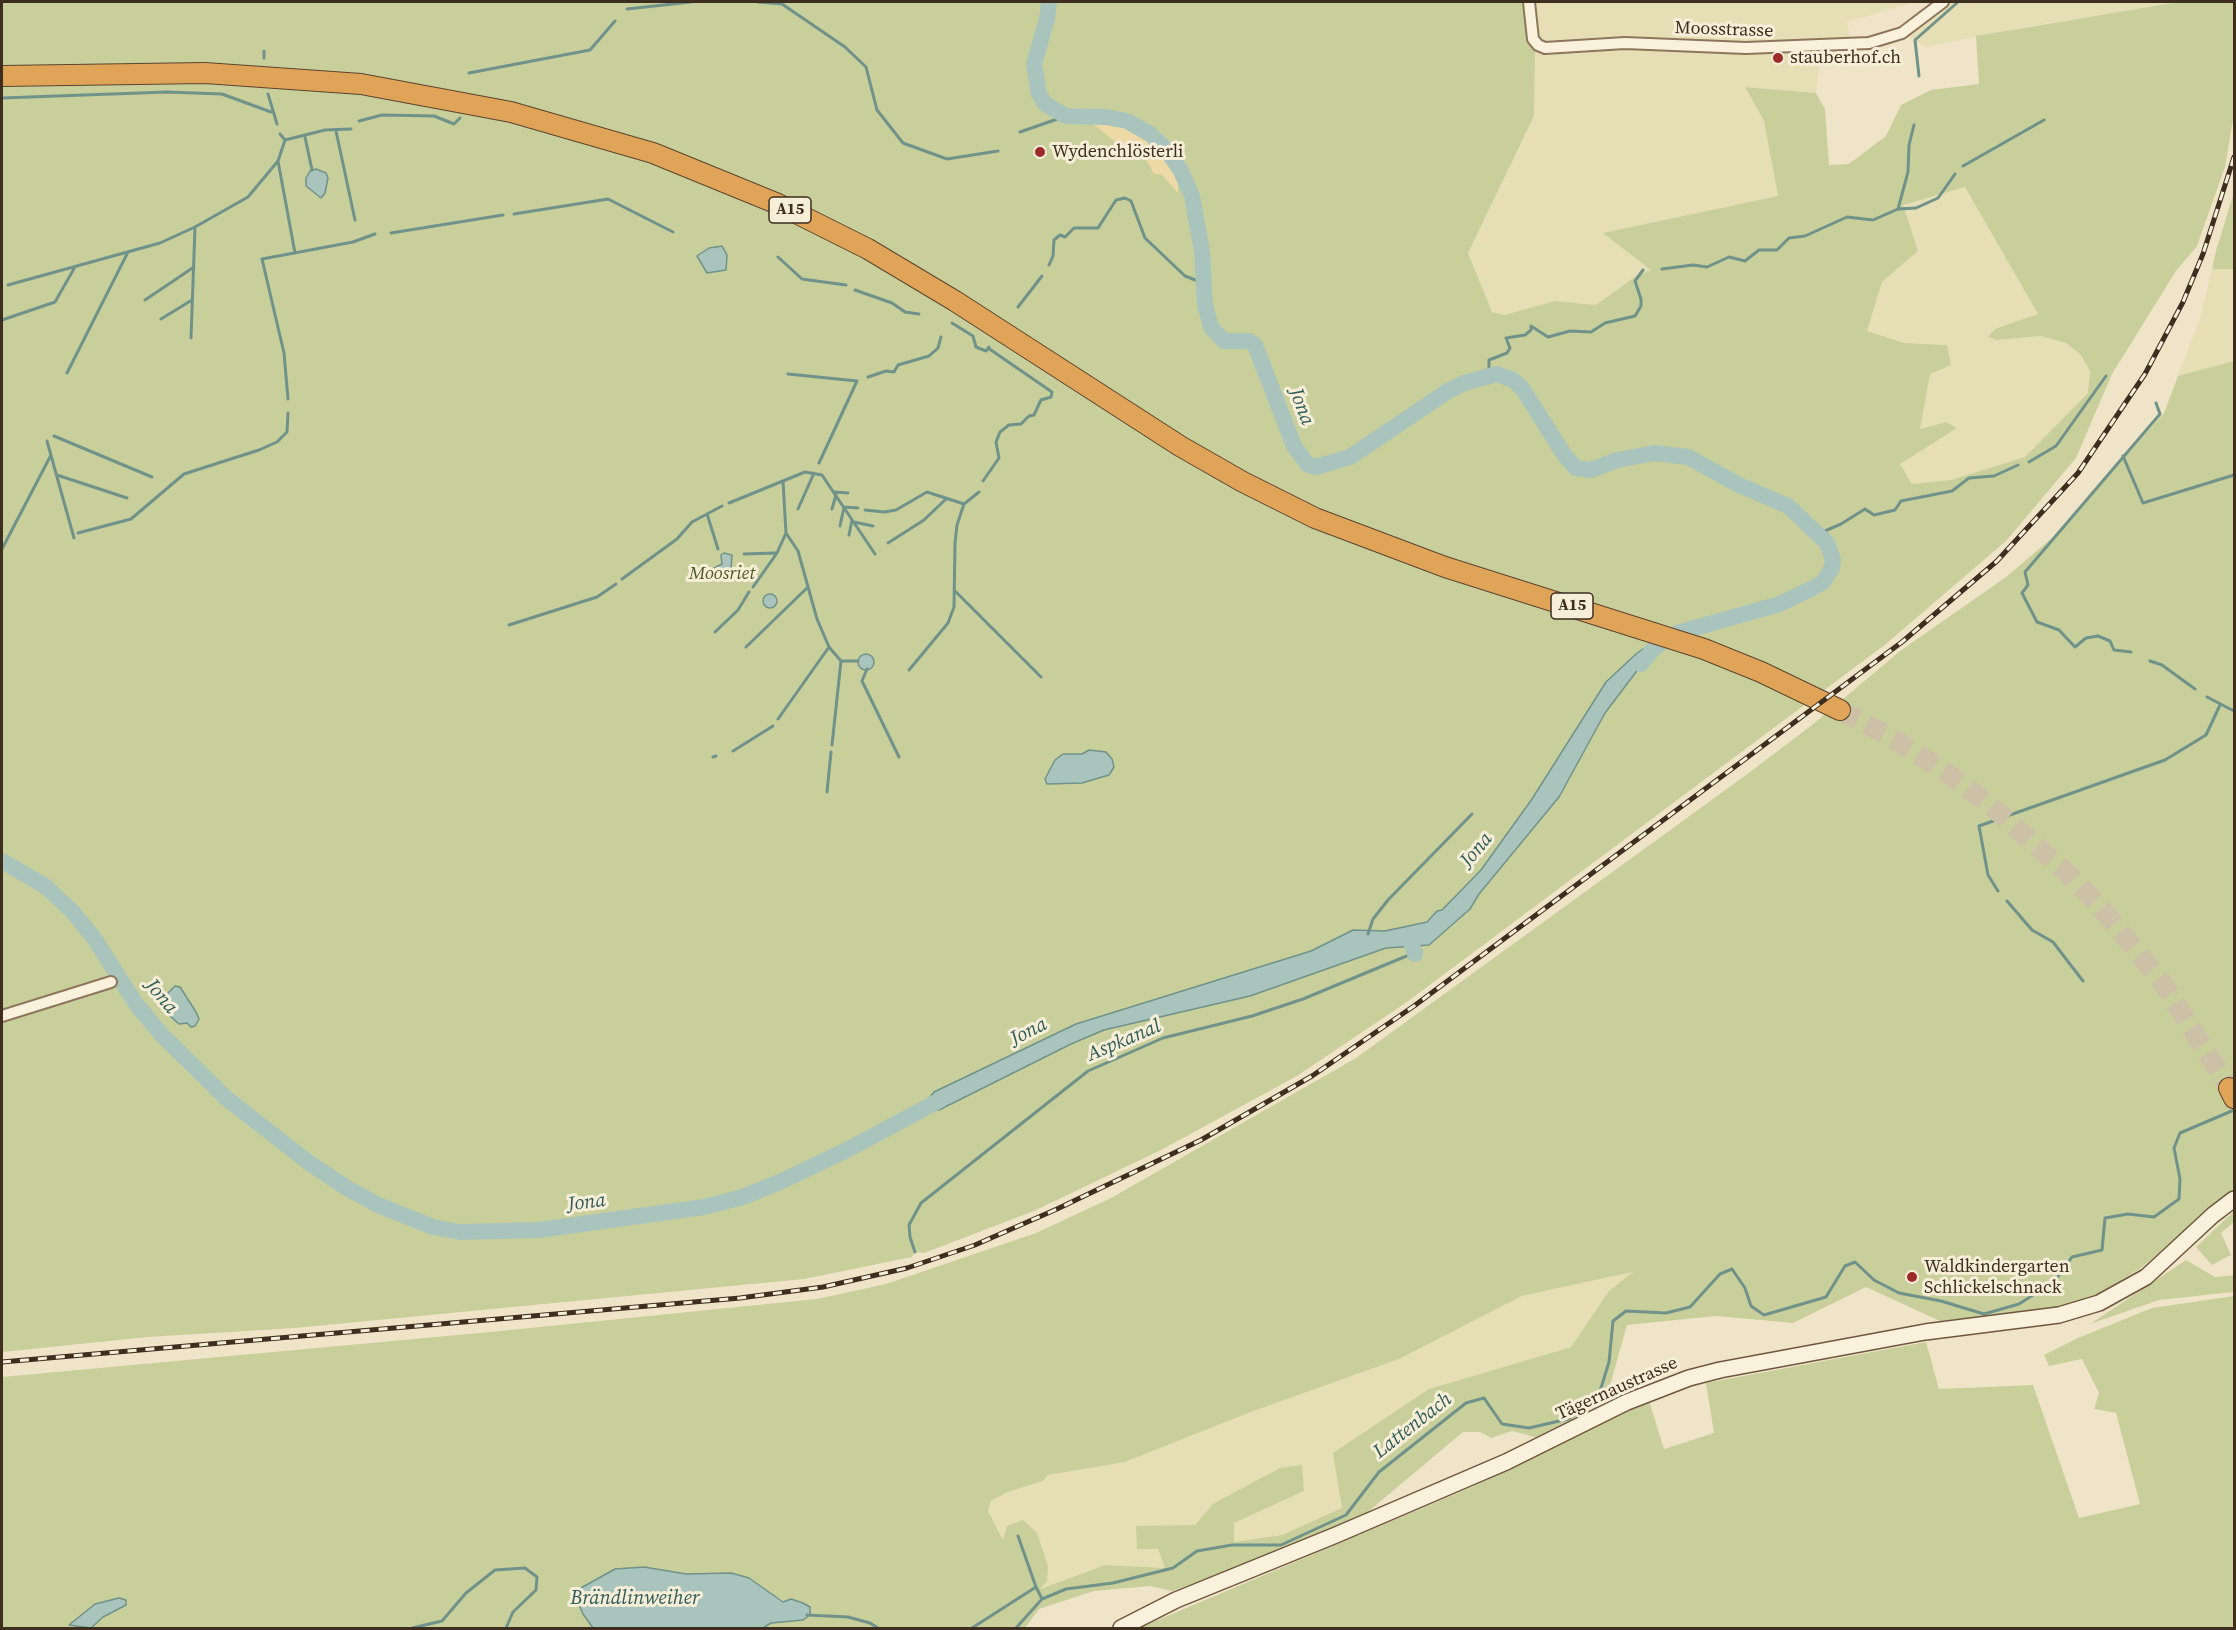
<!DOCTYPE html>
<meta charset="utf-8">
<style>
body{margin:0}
#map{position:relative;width:2236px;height:1630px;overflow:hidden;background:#f0e4c8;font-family:"Source Serif 4",serif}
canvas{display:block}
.frame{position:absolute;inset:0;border:3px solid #3d2e20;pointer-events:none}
</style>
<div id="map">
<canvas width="2236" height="1630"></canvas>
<div class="frame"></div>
</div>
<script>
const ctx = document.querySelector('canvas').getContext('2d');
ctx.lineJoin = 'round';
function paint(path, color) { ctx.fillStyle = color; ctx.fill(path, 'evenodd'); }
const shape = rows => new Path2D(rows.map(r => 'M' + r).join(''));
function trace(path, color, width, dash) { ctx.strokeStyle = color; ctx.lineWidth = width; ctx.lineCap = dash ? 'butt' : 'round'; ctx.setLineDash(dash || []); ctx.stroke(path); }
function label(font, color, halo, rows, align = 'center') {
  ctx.font = font + ' "Source Serif 4",serif'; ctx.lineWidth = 6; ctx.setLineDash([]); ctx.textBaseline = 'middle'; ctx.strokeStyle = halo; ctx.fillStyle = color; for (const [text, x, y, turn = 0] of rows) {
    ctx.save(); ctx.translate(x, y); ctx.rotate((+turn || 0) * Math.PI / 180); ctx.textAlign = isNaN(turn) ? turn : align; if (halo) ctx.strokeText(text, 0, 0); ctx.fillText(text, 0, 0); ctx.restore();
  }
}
paint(shape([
 [1529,2,1914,2,1847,22,1851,41,1821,51,1816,93,1745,87,1764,121,1778,196,1604,233,1652,270,1636,276,1596,305,1555,301,1504,315,1492,312,1468,253,1534,116,1535,54,1538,45],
 [1943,2,2178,2,2031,26,1926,47,1902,33],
 [1965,187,2039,315,1995,329,1988,337,1997,340,2041,336,2066,343,2080,354,2090,371,2088,394,2025,457,1951,480,1912,484,1899,463,1957,428,1946,422,1919,430,1930,374,1947,345,1904,343,1867,331,1882,282,1918,251,1903,205],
 [2212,269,2234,269,2234,361,2178,376,2200,319],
 [1635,1272,1609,1291,1571,1347,1429,1389,1343,1508,1282,1535,1233,1542,1234,1523,1304,1491,1213,1504,1195,1525,1136,1527,1158,1549,1166,1568,1105,1565,1039,1589,1004,1541,988,1511,991,1501,1008,1492,1043,1481,1048,1475,1125,1462,1248,1413,1399,1359,1522,1296]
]), '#e6deb5');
paint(shape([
 [2,2,1529,2,1538,45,1535,54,1534,116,1468,253,1492,312,1504,315,1555,301,1596,305,1636,276,1651,270,1603,233,1778,196,1764,121,1745,87,1816,93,1825,109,1829,165,1849,164,1886,136,1901,105,1931,90,1979,84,1976,36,2178,2,2234,2,2234,114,2225,167,2197,246,2176,271,2112,374,2076,458,2006,541,1886,644,1407,1002,1297,1076,1161,1150,1034,1211,924,1253,915,1252,912,1257,804,1279,295,1328,148,1337,2,1352],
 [1965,187,2038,314,1995,329,1988,337,1997,340,2041,336,2066,343,2080,354,2090,371,2088,393,2025,457,1951,480,1912,484,1900,464,1957,428,1946,422,1920,429,1930,374,1951,365,1947,345,1904,343,1867,331,1882,282,1918,251,1903,205],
 [1654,647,1605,713,1559,797,1479,894,1470,909,1429,944,1386,948,1250,996,1104,1030,1071,1044,939,1110,1012,1055,1076,1024,1311,951,1353,930,1385,931,1427,922,1437,911,1442,911,1481,870,1532,799,1606,682],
 [2234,192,2234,269,2212,269,2216,251],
 [2234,361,2234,1190,2141,1268,2099,1294,2047,1310,1940,1321,1866,1287,1793,1323,1716,1316,1627,1325,1605,1403,1538,1438,1512,1431,1491,1438,1480,1432,1463,1432,1357,1521,1270,1556,1172,1591,1150,1586,1094,1591,1039,1609,1025,1628,763,1628,771,1623,803,1620,786,1602,768,1593,749,1578,731,1573,686,1574,644,1567,583,1614,593,1628,2,1628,2,1377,490,1332,817,1299,886,1284,1036,1233,1111,1198,1356,1058,1746,775,1812,725,1900,651,2006,577,2052,538,2164,413,2178,376],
 [1633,1272,1609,1291,1571,1347,1429,1389,1333,1453,1342,1508,1282,1535,1234,1542,1234,1523,1304,1491,1302,1465,1280,1468,1213,1504,1195,1525,1136,1526,1137,1549,1158,1549,1165,1568,1105,1565,1040,1589,1047,1581,1048,1566,1037,1533,1023,1520,1007,1526,1003,1540,988,1511,991,1501,1008,1492,1043,1481,1048,1475,1125,1462,1248,1413,1399,1359,1522,1296],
 [2234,1211,2234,1222,2221,1233,2231,1255,2212,1265,2196,1247],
 [2186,1260,2215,1277,2234,1275,2234,1292,2159,1300,2090,1324],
 [2234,1296,2234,1628,1139,1628,1470,1488,1649,1401,1664,1449,1714,1433,1706,1383,1926,1342,1939,1389,2033,1385,2079,1518,2140,1504,2116,1413,2094,1409,2099,1393,2082,1359,2049,1366,2044,1355,2078,1338,2152,1308]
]), '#c9cf9b');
paint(shape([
 [1099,120,1122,125,1142,137,1160,142,1178,164,1178,193,1161,174,1154,174,1143,154,1132,145,1121,146,1094,125]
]), '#ecd9a5');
const water = shape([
 [316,169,326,173,328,178,325,193,321,198,306,186,306,178,310,171,316,169],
 [722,246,727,255,726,270,707,273,697,256,709,248,722,246],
 [724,553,732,555,731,570,719,576,709,576,708,571,722,564,721,555,724,553],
 '763 601a7 7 0 1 1 14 0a7 7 0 1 1-14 0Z',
 [1655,647,1605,713,1559,797,1479,894,1470,909,1429,945,1386,948,1250,996,1104,1030,1071,1044,939,1110,921,1109,934,1092,1076,1024,1311,951,1353,930,1385,931,1427,922,1437,911,1442,910,1481,870,1532,799,1606,682,1636,654,1643,649,1655,647],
 '858 662a8 8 0 1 1 16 0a8 8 0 1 1-16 0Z',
 [1089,750,1106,752,1112,759,1114,767,1109,775,1082,783,1047,784,1045,779,1055,760,1063,754,1082,754,1089,750],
 [175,986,180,987,196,1012,199,1019,195,1026,191,1027,187,1023,179,1024,171,1017,165,996,175,986],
 [644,1567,686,1574,731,1573,749,1578,783,1602,791,1599,803,1603,810,1607,810,1615,803,1620,771,1623,763,1628,593,1628,583,1614,575,1596,579,1589,615,1569,644,1567],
 [119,1598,126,1600,126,1605,103,1617,91,1628,69,1625,95,1604,119,1598]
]);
paint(water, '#a9c4bc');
trace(water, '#6f938a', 1.5);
trace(shape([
 [758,2,782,4,845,47,866,67,877,110,903,143,947,159,998,151],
 [627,9,691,2],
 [264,58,264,51],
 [469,73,590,50,615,21],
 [1919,76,1915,40,1958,2],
 [268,94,277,124],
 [2,98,167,92,222,94,271,112],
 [359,121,382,115,434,116,454,124,460,118],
 [336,131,355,220],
 [1020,132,1066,116],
 [280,134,285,140,325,130,351,129],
 [305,137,312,170],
 [278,161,295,253],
 [1963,166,2044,120],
 [1898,209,1916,208,1938,198,1955,174],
 [514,214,608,199,673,232],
 [391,233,503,215],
 [778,257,802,279,846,285],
 [1049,265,1053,256,1054,240,1060,235,1065,237,1074,228,1098,228,1116,200,1125,198,1131,201,1145,238,1185,276,1203,283],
 [1662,269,1693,265,1707,267,1729,257,1745,261,1759,250,1777,250,1789,238,1805,236,1847,217,1873,220,1898,209,1908,172,1909,145,1914,125],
 [8,285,160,243,195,227,248,197,278,161,285,140],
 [855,290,892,303,905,312,919,314],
 [145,300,194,267],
 [1018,307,1042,276],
 [161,319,192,300],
 [2,320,55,302,75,267],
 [952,323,973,336,976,347,986,351,989,347],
 [191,338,195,227],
 [67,373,128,252],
 [788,374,857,381,819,463],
 [1489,374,1489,360,1507,353,1510,348,1506,338,1525,335,1531,330,1531,326,1548,337,1570,331,1591,332,1605,323,1635,316,1641,306,1641,299,1635,281,1643,270],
 [868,377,886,371,894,372,898,365,929,356,938,348,941,337],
 [288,399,284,353,262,259,353,242,375,234],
 [54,436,152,477],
 [47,441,74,538],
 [2123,456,2143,503,2234,475],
 [2029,462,2056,446,2106,376],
 [57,475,127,498],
 [783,481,786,533,798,551,817,619,829,647,841,661,832,745],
 [983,481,999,458,996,442,1000,432,1009,425,1021,424,1029,416,1034,415,1041,400,1051,397,1052,392,988,348],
 [835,492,848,493],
 [729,503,805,472,822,475,875,554],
 [798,509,814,473],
 [832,509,836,495],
 [865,510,884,512,896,510,927,492,964,504],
 [707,514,718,549],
 [854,522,873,526],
 [840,526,844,507,858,508],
 [78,533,131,519,184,474,259,450,277,442,287,432,288,413],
 [1818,534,1841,524,1865,509,1874,515,1895,510,1901,501,1952,491,1969,478,1994,476,2018,465],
 [849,535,852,520],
 [888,543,924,520,946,499],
 [2,549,51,455],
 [744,554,775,553],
 [622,579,677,539,692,522,722,506],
 [753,587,777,553,786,533],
 [955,591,1041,677],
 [509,625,597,597,616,584],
 [715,632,738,610,749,592],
 [746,647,807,588],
 [2131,652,2114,650,2110,641,2098,636,2086,638,2075,647,2059,630,2037,622,2022,593,2028,585,2025,572,2160,414,2156,403],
 [841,661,858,661],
 [2150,661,2162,665,2195,689],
 [867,669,862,681,899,757],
 [909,670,948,623,954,607,955,543,957,525,964,504,979,492],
 [2207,697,2234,711],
 [778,719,829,647],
 [733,751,773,726],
 [713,757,716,756],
 [827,792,831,752],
 [1998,891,1988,875,1979,826,2165,760,2206,735,2220,705],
 [2007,901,2032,930,2053,942,2083,981],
 [1368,934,1373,919,1388,900,1472,814],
 [915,1252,910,1237,909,1225,921,1203,1088,1071,1163,1038,1252,1016,1303,999,1421,950],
 [1018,1536,1036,1587,1042,1599],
 [807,1615,848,1617,870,1623,878,1628],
 [412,1628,442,1621,466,1593,495,1570,525,1568,537,1577,536,1590,513,1612,506,1628],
 [972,1628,1036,1587],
 [1016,1628,1042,1599,1066,1589,1113,1583,1173,1568,1197,1551,1232,1545,1281,1545,1346,1515,1379,1472,1466,1403,1484,1398,1502,1424,1529,1428,1568,1419,1597,1401,1609,1362,1613,1321,1626,1311,1666,1313,1690,1307,1720,1274,1732,1269,1745,1288,1751,1306,1764,1315,1826,1297,1845,1266,1855,1262,1874,1280,1899,1293,1941,1301,1984,1314,2019,1304,2055,1281,2072,1257,2102,1250,2105,1218,2128,1214,2154,1217,2179,1199,2180,1179,2174,1148,2180,1133,2234,1110]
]), '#6f938a', 3);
trace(shape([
 [1049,2,1047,19,1034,64,1039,94,1045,104,1066,116,1106,117,1127,121,1150,134,1165,148,1180,169,1192,196,1202,251,1205,305,1211,327,1224,341,1249,341,1255,345,1294,446,1308,465,1316,467,1350,457,1448,391,1464,383,1497,374,1513,380,1522,388,1565,456,1576,468,1591,470,1617,460,1655,453,1688,457,1739,485,1788,506,1827,543,1833,560,1832,568,1823,582,1813,588,1780,604,1677,633,1655,647,1641,664],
 [2,861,45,886,72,911,94,938,136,1004,162,1035,226,1098,308,1162,347,1188,378,1205,433,1227,460,1232,539,1230,704,1207,743,1197,782,1181,849,1149,940,1100],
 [1409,936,1415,954]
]), '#a9c4bc', 16);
trace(shape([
 [1840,710,1894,739,1947,773,1990,805,2064,870,2097,903,2162,982,2229,1088]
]), '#ccc0a6', 20, [20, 10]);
const street = shape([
 [1529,2,1533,39,1538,45,1545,48,1625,43,1746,48,1869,43,1902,33,1943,2],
 [2,1016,111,982]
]);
const secondary = shape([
 [1121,1628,1176,1600,1336,1535,1506,1462,1627,1402,1689,1378,1720,1370,1925,1332,2059,1315,2099,1303,2146,1277,2213,1215,2234,1199]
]);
const highway = shape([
 [2,76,205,73,361,84,511,112,653,153,778,204,868,249,955,301,1180,446,1243,482,1315,518,1445,567,1704,649,1761,672,1840,710],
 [2229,1088,2234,1098]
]);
trace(street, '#8d765c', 14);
trace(secondary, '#6f573f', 18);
trace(highway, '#5b4430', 22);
trace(street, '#faf1dc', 10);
trace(secondary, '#faf1dc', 15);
trace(highway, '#e0a458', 20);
const rail = shape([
 [2,1362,740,1298,823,1287,907,1268,975,1245,1057,1209,1201,1140,1312,1076,1414,1006,1902,642,1997,561,2078,473,2145,374,2183,302,2203,254,2234,157]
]);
trace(rail, '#3d2e20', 5);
trace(rail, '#f7eed8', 3, [9]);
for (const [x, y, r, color] of [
 [1778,58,6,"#9e2a2b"],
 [1040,152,6,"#9e2a2b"],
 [1912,1277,6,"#9e2a2b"]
]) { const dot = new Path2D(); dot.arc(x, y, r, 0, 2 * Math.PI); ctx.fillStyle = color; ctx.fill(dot); trace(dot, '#f7eed8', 2); }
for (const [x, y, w] of [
 [790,210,42],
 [1572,606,42]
]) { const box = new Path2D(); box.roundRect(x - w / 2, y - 13, w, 26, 4.5); ctx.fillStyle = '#f7eed8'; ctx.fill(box); trace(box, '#3d2e20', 1.5); }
label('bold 16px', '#3d2e20', null, [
 ["A15",790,210],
 ["A15",1572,606]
]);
label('18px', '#3d2e20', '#f7eed8', [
 ["Moosstrasse",1724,30,2],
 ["Tägernaustrasse",1617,1389,-24]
]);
label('18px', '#3d2e20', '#f7eed8', [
 ["stauberhof.ch",1790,58],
 ["Wydenchlösterli",1052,152],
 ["Waldkindergarten",1924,1267],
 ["Schlickelschnack",1924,1288]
], 'left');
label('italic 18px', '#4d5a26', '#f7eed8', [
 ["Moosriet",722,574]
]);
label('italic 20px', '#2f5d5a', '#f7eed8', [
 ["Jona",1301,407,69],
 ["Jona",1477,850,-50],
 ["Jona",161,997,50],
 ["Jona",1029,1032,-27],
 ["Aspkanal",1124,1041,-23],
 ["Jona",587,1203,-7],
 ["Lattenbach",1413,1426,-38],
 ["Brändlinweiher",635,1599]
]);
</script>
